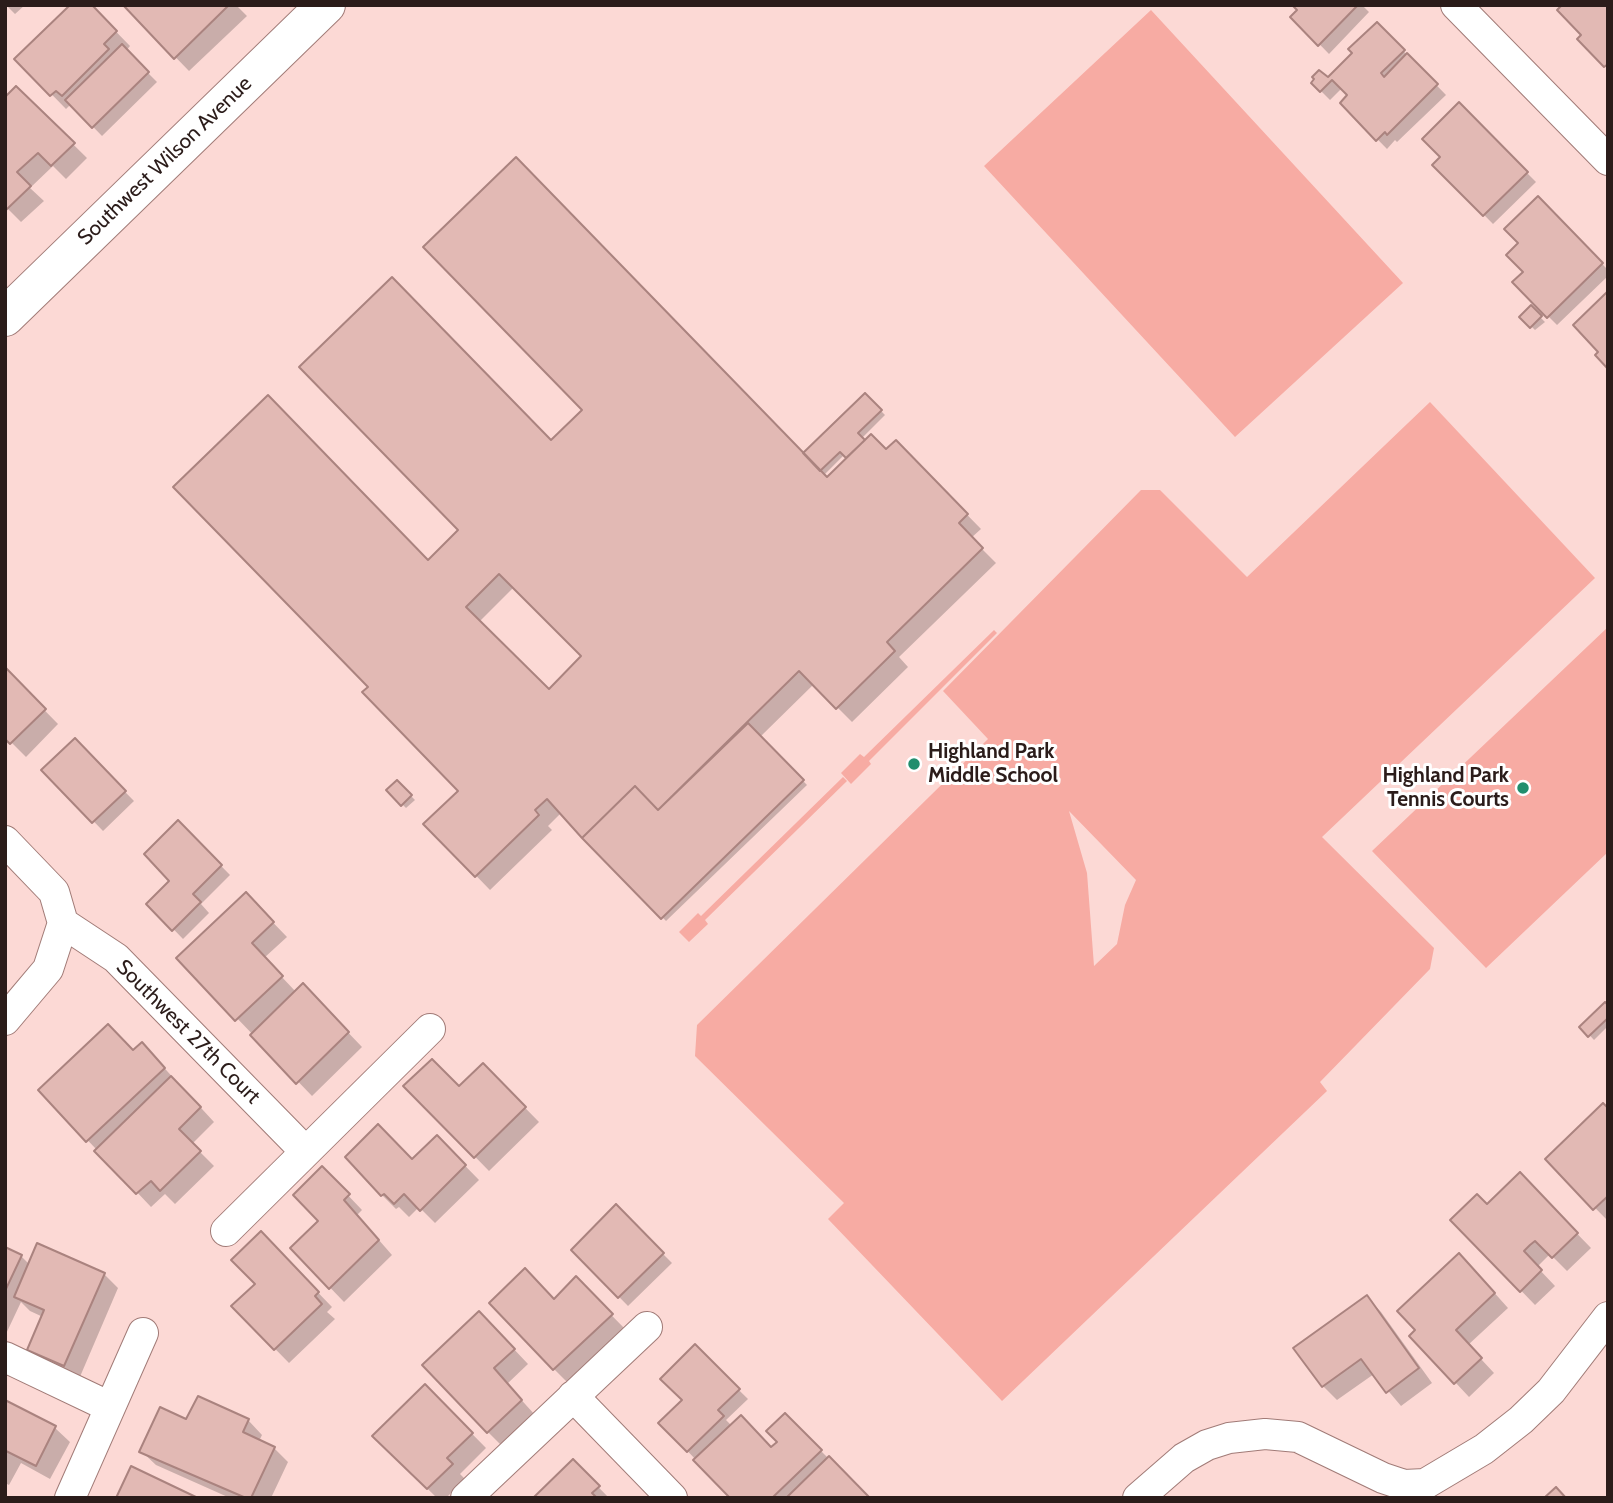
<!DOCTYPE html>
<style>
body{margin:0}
#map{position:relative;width:1613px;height:1503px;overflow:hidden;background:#fcd9d5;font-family:Cabin,sans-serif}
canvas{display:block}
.frame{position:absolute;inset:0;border:7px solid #2b1c1a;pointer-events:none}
</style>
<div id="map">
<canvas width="1613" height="1503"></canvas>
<div class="frame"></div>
</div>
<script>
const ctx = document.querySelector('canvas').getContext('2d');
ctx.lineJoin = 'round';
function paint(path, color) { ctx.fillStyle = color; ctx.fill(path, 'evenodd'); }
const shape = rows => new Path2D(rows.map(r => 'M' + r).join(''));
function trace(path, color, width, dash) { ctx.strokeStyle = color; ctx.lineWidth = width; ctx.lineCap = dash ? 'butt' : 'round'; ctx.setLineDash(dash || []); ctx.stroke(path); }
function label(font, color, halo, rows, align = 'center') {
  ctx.font = font + ' Cabin,sans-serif'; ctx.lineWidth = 6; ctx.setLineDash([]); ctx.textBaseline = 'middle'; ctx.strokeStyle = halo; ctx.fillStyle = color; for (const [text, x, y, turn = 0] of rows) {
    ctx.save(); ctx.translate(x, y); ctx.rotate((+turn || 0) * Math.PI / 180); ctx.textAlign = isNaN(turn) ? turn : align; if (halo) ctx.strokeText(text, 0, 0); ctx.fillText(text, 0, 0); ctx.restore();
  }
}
paint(shape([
 [1151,10,1403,283,1235,437,984,166],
 [1430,402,1595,578,1322,837,1434,948,1430,969,1320,1082,1327,1091,1002,1401,828,1219,844,1203,695,1056,697,1025,988,739,943,691,1141,490,1160,490,1247,577],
 [1069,811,1136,880,1125,905,1117,944,1094,966,1087,873],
 [1608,627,1608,852,1486,968,1372,851],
 [994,630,997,633,869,761,871,764,851,784,841,773,860,754,864,757],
 [843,777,847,781,705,920,708,924,689,942,679,932,698,913,701,916]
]), '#f7aba3');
paint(shape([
 [6,5,25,5,15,14],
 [90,5,130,46,126,51,157,82,102,136,71,104,66,109,17,59],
 [125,5,236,5,247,16,189,71],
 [1294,5,1362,5,1369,12,1329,54,1293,17,1299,10],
 [1377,24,1446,95,1397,142,1395,140,1387,149,1342,103,1350,95,1342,88,1330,100,1313,83,1328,79,1355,53],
 [16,88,87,158,66,179,53,166,30,188,44,201,21,222,5,206,5,99],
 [1459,105,1536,182,1493,224,1435,165,1443,157],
 [1538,199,1608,270,1608,276,1557,325,1514,282,1525,272,1520,243],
 [1531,308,1545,322,1535,330,1522,317],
 [865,395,885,415,861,439,886,452,896,442,981,529,971,538,996,563,899,657,908,667,852,722,814,684,760,737,807,785,666,921,561,813,548,826,552,830,490,890,426,824,460,791,370,687,428,562,551,442,804,455],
 [845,454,849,458,827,479,823,476],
 [514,587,584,656,549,691,479,622],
 [5,670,58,724,26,757,5,736],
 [75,741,134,801,103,831,44,770],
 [397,782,415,800,406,808,388,790],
 [178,822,230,875,201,904,209,913,183,939,149,904,172,881],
 [260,909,287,937,264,958,296,992,317,1000,362,1047,312,1096,179,958],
 [1608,1008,1608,1026,1594,1040,1582,1027],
 [133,1052,156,1059,214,1122,192,1144,214,1166,175,1204,165,1194,151,1207,40,1090],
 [483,1065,539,1122,489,1171,406,1086,459,1088],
 [1608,1110,1608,1221,1547,1159],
 [437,1137,479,1180,435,1223,419,1207,409,1217,399,1207,396,1209,382,1195],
 [322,1168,362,1210,357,1215,392,1255,344,1302,292,1248,321,1221],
 [1520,1175,1591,1248,1567,1271,1550,1254,1537,1267,1555,1286,1535,1305,1453,1220,1487,1207],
 [616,1207,672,1263,628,1306,573,1250],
 [275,1248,332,1307,327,1312,335,1319,289,1363,233,1306,257,1284],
 [5,1249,21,1256,30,1265,104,1274,118,1288,79,1379,43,1364,29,1350,43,1317,30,1311,21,1302,5,1336],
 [1473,1269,1508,1308,1468,1345,1494,1373,1469,1397,1412,1336],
 [576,1279,625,1329,568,1383,554,1369,554,1301],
 [1367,1297,1381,1312,1432,1383,1401,1406,1374,1374,1337,1400,1323,1386],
 [493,1327,528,1364,507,1384,535,1415,502,1446,488,1432],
 [695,1347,748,1399,726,1420,732,1426,771,1449,779,1442,785,1415,868,1498,732,1498,661,1423,684,1400],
 [425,1386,486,1448,460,1474,465,1479,446,1498,437,1498,374,1436],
 [5,1402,55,1428,70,1442,50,1479,21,1463,9,1485,5,1483],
 [248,1420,262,1435,259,1441,274,1448,288,1462,271,1498,230,1498,156,1465,141,1451,187,1421],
 [573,1461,609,1498,535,1498]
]), '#0003');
const building = shape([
 [70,5,92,5,117,31,104,44,109,49,62,96,56,91,50,96,14,59,70,5],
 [123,5,229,5,174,59,123,5],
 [1292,5,1358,5,1318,46,1290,17,1297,10,1292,5],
 [1562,5,1608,5,1608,64,1604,67,1577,39,1581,35,1557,10,1562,5],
 [1377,22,1405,50,1381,73,1384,77,1407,53,1438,84,1387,135,1385,132,1376,141,1340,103,1347,95,1332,80,1320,92,1311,83,1314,79,1312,77,1319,70,1328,77,1352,53,1348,49,1377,22],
 [122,44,149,72,92,128,65,100,122,44],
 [16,86,75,143,51,166,38,153,17,172,31,186,6,210,5,97,16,86],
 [1459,102,1528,172,1483,216,1432,165,1440,157,1422,139,1459,102],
 [516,157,827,477,871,434,886,449,896,440,968,514,959,523,983,548,887,642,895,651,836,709,799,671,658,810,635,786,582,838,547,799,535,810,539,815,475,877,423,824,458,791,362,692,368,687,173,487,268,395,428,560,458,530,299,367,392,277,551,440,582,410,423,247,516,157],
 [499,574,581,656,549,689,466,607,499,574],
 [1538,196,1603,263,1547,318,1512,282,1523,272,1506,255,1518,243,1504,229,1538,196],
 [1607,292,1608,293,1608,369,1595,355,1598,352,1573,325,1607,292],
 [1531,305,1542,316,1530,328,1519,317,1531,305],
 [865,393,882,410,858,433,865,440,846,458,840,452,820,471,803,453,865,393],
 [5,667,46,709,10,744,5,739,5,667],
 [748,723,804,780,661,919,582,838,635,786,658,810,748,723],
 [75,738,126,791,92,823,41,770,75,738],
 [397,780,412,795,401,806,386,790,397,780],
 [178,820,222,865,193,894,201,902,172,931,146,904,169,881,144,854,178,820],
 [246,892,274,922,252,943,283,976,235,1021,176,958,246,892],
 [303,983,349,1032,296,1084,250,1035,303,983],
 [1605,1002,1608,1005,1608,1018,1588,1037,1579,1027,1605,1002],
 [108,1024,133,1050,142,1042,165,1068,86,1142,38,1090,108,1024],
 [432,1059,459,1086,483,1063,526,1107,474,1158,403,1086,432,1059],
 [171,1076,201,1107,179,1129,201,1151,160,1191,151,1181,136,1194,94,1151,171,1076],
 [1603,1103,1608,1108,1608,1196,1593,1210,1545,1159,1603,1103],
 [378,1124,412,1159,437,1135,466,1165,420,1211,404,1194,394,1204,384,1194,381,1196,345,1157,378,1124],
 [322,1166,350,1194,344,1200,379,1240,329,1289,290,1248,318,1221,293,1195,322,1166],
 [1520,1172,1578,1233,1552,1258,1535,1241,1530,1245,1524,1251,1542,1270,1520,1292,1450,1220,1477,1194,1487,1204,1520,1172],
 [616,1204,664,1253,618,1298,571,1250,616,1204],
 [261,1231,319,1292,315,1296,322,1304,274,1350,231,1306,255,1284,231,1260,261,1231],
 [37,1243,105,1273,64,1366,27,1350,44,1310,14,1297,37,1243],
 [5,1247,22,1255,5,1291,5,1247],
 [1459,1253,1495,1293,1456,1330,1482,1358,1454,1384,1409,1336,1415,1330,1397,1311,1459,1253],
 [525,1268,554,1299,576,1276,613,1314,553,1370,489,1303,525,1268],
 [1367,1295,1419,1368,1386,1393,1361,1359,1322,1387,1293,1348,1367,1295],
 [479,1311,515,1349,494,1368,522,1400,487,1433,422,1365,479,1311],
 [695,1344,740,1389,718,1410,724,1416,687,1452,658,1423,682,1400,660,1379,695,1344],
 [425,1384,473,1433,447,1458,453,1464,427,1489,372,1436,425,1384],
 [198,1396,249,1419,243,1432,275,1447,251,1498,246,1498,139,1452,160,1407,186,1419,198,1396],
 [5,1400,56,1426,36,1466,6,1451,5,1452,5,1400],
 [785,1413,822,1450,772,1498,730,1498,693,1460,741,1415,771,1447,777,1442,766,1431,785,1413],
 [829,1456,870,1498,786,1498,829,1456],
 [573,1459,600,1486,592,1493,597,1498,533,1498,573,1459],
 [131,1466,198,1498,116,1498,131,1466],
 [1556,1487,1566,1498,1544,1498,1556,1487]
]);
paint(building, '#e2b9b4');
trace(building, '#aa837f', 2);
const street = shape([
 [1456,5,1608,160],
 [5,841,54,892,63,923],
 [63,923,116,958,305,1151],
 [5,1020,48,969,63,923],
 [226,1231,430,1029],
 [5,1357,110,1407],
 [573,1396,672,1498],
 [70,1498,143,1333],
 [466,1498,647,1327],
 [1138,1498,1184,1458,1207,1445,1229,1438,1265,1434,1298,1437,1383,1478,1404,1485,1425,1484,1484,1449,1521,1420,1551,1391,1608,1317]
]);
const secondary = shape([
 [5,317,326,5]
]);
trace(street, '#a17b77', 32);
trace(secondary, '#a17b77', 40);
trace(street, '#fff', 30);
trace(secondary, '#fff', 38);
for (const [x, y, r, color] of [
 [914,764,7,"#228e6d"],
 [1523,788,7,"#228e6d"]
]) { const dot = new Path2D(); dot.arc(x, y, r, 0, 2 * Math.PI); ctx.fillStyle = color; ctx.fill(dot); trace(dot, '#fff', 2.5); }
label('21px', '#2b1c1a', '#fff', [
 ["Southwest Wilson Avenue",165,161,-44],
 ["Southwest 27th Court",188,1032,45]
]);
label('bold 21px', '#2b1c1a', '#fff', [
 ["Highland Park",928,752],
 ["Middle School",928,776],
 ["Highland Park",1509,776,"right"],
 ["Tennis Courts",1509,800,"right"]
], 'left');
</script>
